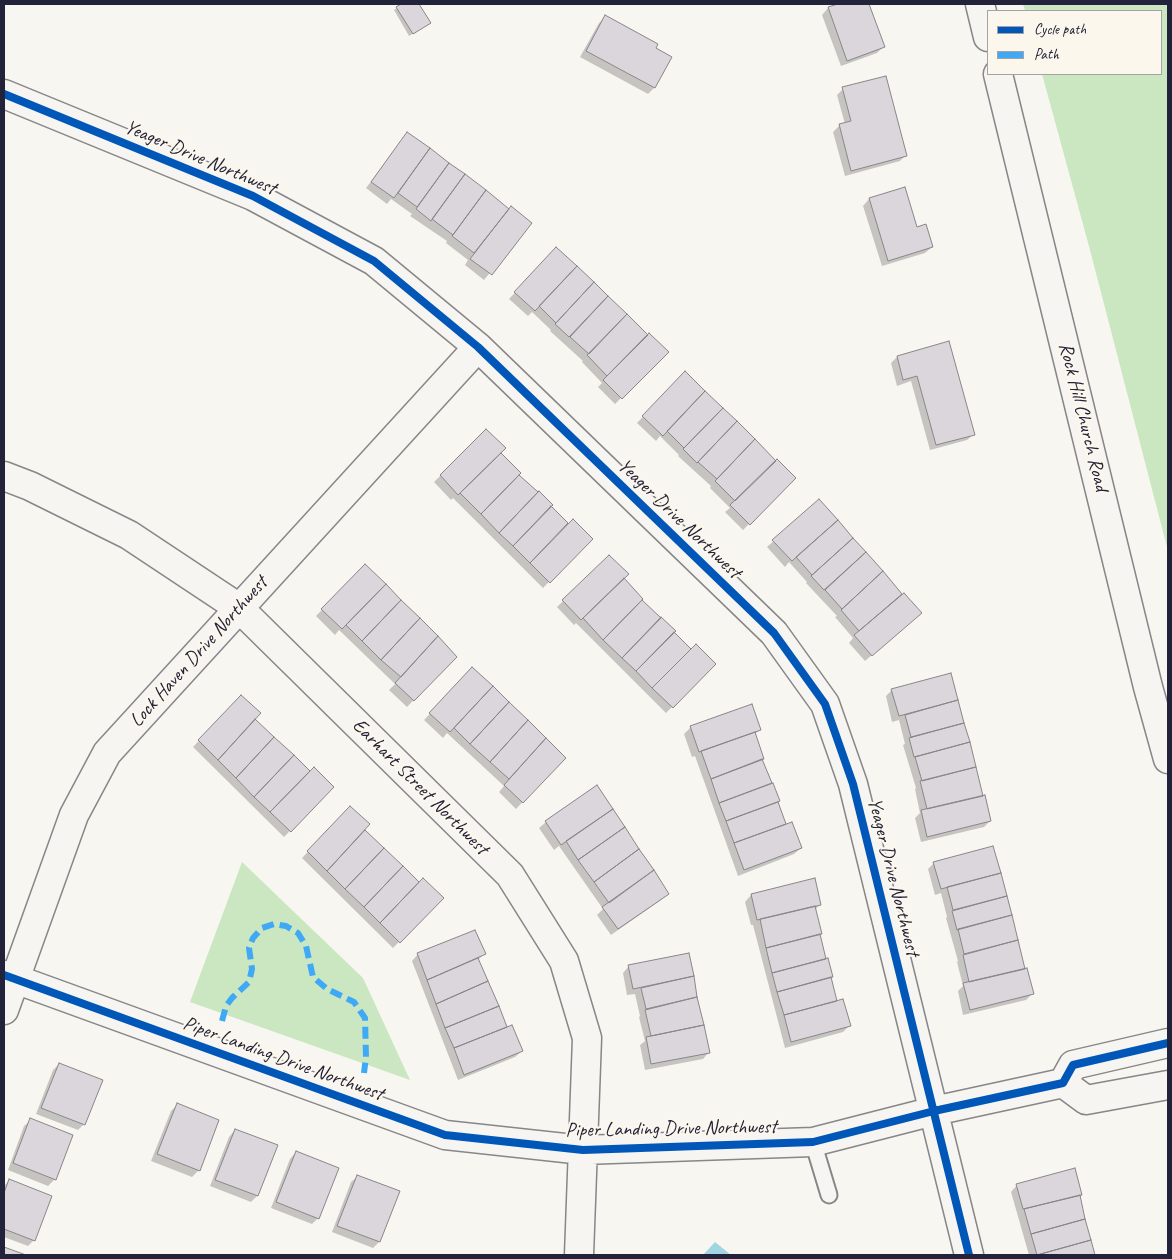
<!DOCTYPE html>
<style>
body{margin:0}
#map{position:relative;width:1172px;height:1259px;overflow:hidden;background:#f8f6f0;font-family:Caveat,sans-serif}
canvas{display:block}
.frame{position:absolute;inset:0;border:5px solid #22223b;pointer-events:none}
.legend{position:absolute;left:987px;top:10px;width:175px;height:65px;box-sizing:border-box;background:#fbf7ec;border:1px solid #a4a2a5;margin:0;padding:6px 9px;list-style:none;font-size:15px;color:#22223b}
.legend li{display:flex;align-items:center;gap:10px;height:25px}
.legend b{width:25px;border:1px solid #a4a2a5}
</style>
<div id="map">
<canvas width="1172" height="1259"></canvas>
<div class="frame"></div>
<ul class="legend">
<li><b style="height:6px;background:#0057b8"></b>Cycle path</li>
<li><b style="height:6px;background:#3fa9f5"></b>Path</li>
</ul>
</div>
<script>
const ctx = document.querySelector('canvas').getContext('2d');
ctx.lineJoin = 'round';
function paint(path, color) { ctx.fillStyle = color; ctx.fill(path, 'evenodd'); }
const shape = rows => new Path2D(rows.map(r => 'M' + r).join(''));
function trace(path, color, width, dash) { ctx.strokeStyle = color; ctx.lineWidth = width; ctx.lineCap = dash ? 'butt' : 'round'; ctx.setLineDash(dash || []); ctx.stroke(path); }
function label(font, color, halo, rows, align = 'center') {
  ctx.font = font + ' Caveat,sans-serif'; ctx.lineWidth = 4.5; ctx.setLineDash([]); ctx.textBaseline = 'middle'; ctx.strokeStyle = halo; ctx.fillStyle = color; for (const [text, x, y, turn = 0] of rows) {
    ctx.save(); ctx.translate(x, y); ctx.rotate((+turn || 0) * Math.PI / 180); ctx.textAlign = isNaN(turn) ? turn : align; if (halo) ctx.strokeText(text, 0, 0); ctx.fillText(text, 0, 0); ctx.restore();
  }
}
paint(shape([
 [1023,4,1168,4,1168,551,1090,250,1042,74,1161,74,1161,11,1025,11],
 [242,862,363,978,410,1080,190,1002]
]), '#cae7c2');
paint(shape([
 [715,1242,731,1255,703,1255]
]), '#a1d5e1');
paint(shape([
 [403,4,418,4,430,23,409,36,394,10],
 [841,4,867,4,883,47,877,53,841,66,822,15,828,8],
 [605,17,654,49,670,57,654,88,648,94,580,57,599,23],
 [843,89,906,155,900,161,845,176,833,132,839,126,845,124,837,95],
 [408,133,509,210,530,223,484,280,465,265,468,260,446,243,447,241,410,216,412,214,391,199,387,204,366,188],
 [904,189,917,229,932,247,925,253,882,266,863,206,869,199],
 [556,249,648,337,667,352,615,404,598,387,602,383,582,362,583,361,550,331,551,330,532,312,528,316,509,299],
 [948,343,974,434,967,440,930,450,911,381,897,386,891,363,897,357],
 [685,373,775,462,795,478,743,530,725,512,730,508,710,488,711,486,678,456,679,455,660,436,656,441,637,423],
 [486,431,499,453,519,473,518,475,539,493,568,525,591,539,543,588,453,498,451,500,434,482],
 [818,501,902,596,914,619,865,661,849,643,853,638,835,617,837,616,806,583,807,582,789,562,785,567,767,547],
 [609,556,622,579,641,600,691,650,714,664,666,713,576,623,574,625,557,607],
 [365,566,455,657,407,707,389,690,395,684,339,630,335,635,316,616],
 [472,669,564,758,516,809,499,792,504,786,447,733,443,738,424,720],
 [950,674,982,797,990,821,984,827,921,842,915,818,920,813,915,789,916,788,903,745,905,744,899,720,892,722,886,696,892,690],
 [241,697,254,719,310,773,333,787,284,837,193,747],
 [691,727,760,729,754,735,761,760,778,801,777,802,786,826,801,848,794,854,738,876,695,756,692,757,684,734],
 [596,787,667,894,661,900,611,935,597,915,603,909,559,846,554,850,539,828,546,822],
 [350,807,363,830,419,884,442,898,393,948,302,858],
 [992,847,1024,970,1032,994,1026,1000,963,1015,958,991,963,986,957,962,958,961,946,918,947,917,941,893,935,895,928,869,934,863],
 [814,880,820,904,815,910,819,935,836,1002,849,1026,843,1032,785,1048,753,925,751,925,745,902,751,895],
 [418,954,484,954,478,960,506,1029,522,1051,515,1057,458,1080,412,961],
 [688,954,696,998,709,1052,703,1059,645,1070,640,1045,645,1041,639,1017,640,1016,635,994,627,995,623,973,629,966],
 [59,1064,84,1124,78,1130,36,1114,53,1070],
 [177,1105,199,1170,192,1177,151,1161,171,1111],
 [31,1120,55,1179,48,1186,8,1170,24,1126],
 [235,1130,276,1146,257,1196,251,1202,210,1186,229,1137],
 [296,1152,318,1218,312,1224,271,1208,290,1159],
 [358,1176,379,1242,373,1248,332,1232,351,1182],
 [9,1181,34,1240,28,1246,4,1237,4,1186],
 [1017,1185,1079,1196,1094,1255,1029,1255,1011,1192]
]), '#0003');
const building = shape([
 [401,4,419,4,431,23,413,34,396,7,401,4],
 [838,4,869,4,885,47,847,61,828,7,838,4],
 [605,15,658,44,656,48,672,57,655,88,586,51,605,15],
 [886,76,907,156,851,171,839,124,851,121,842,87,886,76],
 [407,132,430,148,394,198,371,182,407,132],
 [430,148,449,163,417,207,398,193,430,148],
 [449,163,465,174,431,221,416,209,449,163],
 [465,174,486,190,453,235,432,219,465,174],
 [905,187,917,227,926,224,933,247,888,261,869,198,905,187],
 [486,190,509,209,474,253,452,236,486,190],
 [511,206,532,223,492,275,470,259,511,206],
 [556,247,577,266,535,311,514,292,556,247],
 [577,266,594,282,556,323,539,306,577,266],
 [594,282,608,296,569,337,555,324,594,282],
 [608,296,627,314,589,354,570,337,608,296],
 [627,314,648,335,607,376,587,355,627,314],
 [649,333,669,352,622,399,603,380,649,333],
 [949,341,975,435,936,445,917,376,903,380,897,356,949,341],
 [685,371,705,391,663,436,642,416,685,371],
 [705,391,723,408,684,448,667,431,705,391],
 [723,408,737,421,697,463,683,449,723,408],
 [737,421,755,439,717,479,698,462,737,421],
 [486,429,506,448,458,495,440,475,486,429],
 [755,439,776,461,735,501,715,481,755,439],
 [501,453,521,473,481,514,460,493,501,453],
 [777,459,796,478,750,525,730,505,777,459],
 [519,475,538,492,499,533,481,514,519,475],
 [539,491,553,505,513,546,499,533,539,491],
 [819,499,838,520,792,561,772,540,819,499],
 [551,506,568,523,530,563,513,546,551,506],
 [573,519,593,539,550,583,530,563,573,519],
 [838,520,853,538,812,575,796,557,838,520],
 [853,538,866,552,824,590,811,576,853,538],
 [866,552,883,571,842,609,825,590,866,552],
 [609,555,629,574,581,620,562,600,609,555],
 [365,564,386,584,342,629,321,609,365,564],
 [883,571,902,594,859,631,841,610,883,571],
 [624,578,643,599,603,640,583,618,624,578],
 [386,584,401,600,362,641,346,625,386,584],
 [904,593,922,613,872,656,854,635,904,593],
 [401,600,420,618,381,660,362,641,401,600],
 [642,600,661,618,622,658,603,640,642,600],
 [661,617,676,631,636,671,622,658,661,617],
 [420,618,438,636,401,677,381,660,420,618],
 [674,632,691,649,652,688,636,671,674,632],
 [438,636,457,657,414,701,395,683,438,636],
 [696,644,716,664,673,708,652,688,696,644],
 [472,667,493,686,450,732,429,713,472,667],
 [951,673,958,700,899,716,891,689,951,673],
 [493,686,509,702,470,744,454,728,493,686],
 [241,695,261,713,218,760,198,740,241,695],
 [958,700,964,723,911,737,905,715,958,700],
 [509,702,528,720,490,762,470,744,509,702],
 [752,704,761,730,699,752,690,726,752,704],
 [255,719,274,737,236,778,218,760,255,719],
 [528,720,546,738,509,779,490,762,528,720],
 [964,723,970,742,914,757,909,738,964,723],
 [755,732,764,759,711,779,701,751,755,732],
 [274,737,294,755,254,797,236,778,274,737],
 [546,738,566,758,523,803,504,785,546,738],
 [970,742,976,767,922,781,915,757,970,742],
 [294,755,310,771,270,812,254,797,294,755],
 [762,759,772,783,719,803,711,779,762,759],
 [314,767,334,787,291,832,270,812,314,767],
 [976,767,983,796,927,809,920,781,976,767],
 [773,783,780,801,726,821,719,803,773,783],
 [597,785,613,809,561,845,545,821,597,785],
 [985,795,991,821,927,837,921,810,985,795],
 [778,802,786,824,734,843,726,821,778,802],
 [350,806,370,824,327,871,307,851,350,806],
 [613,809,625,827,578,860,566,841,613,809],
 [792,822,802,848,744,870,734,843,792,822],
 [625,827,639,849,594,882,578,860,625,827],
 [365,830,384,848,345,889,327,871,365,830],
 [993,846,1001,873,941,889,933,862,993,846],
 [384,848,403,866,364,907,345,889,384,848],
 [639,849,654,870,609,903,594,882,639,849],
 [403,866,419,882,380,923,364,907,403,866],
 [654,870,669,894,618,929,602,907,654,870],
 [1001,873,1007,896,953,910,947,887,1001,873],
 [423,878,444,898,400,943,380,923,423,878],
 [815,878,821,905,757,920,751,894,815,878],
 [1007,896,1012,915,957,930,952,911,1007,896],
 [815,906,822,934,766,948,760,919,815,906],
 [1012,915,1018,940,964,954,958,929,1012,915],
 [475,930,486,954,427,980,417,953,475,930],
 [820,934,826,959,772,973,766,948,820,934],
 [1018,940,1025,969,969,982,963,955,1018,940],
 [689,953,694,976,633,989,628,965,689,953],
 [478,958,488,981,436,1004,427,980,478,958],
 [828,958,833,977,777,992,772,973,828,958],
 [1027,968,1034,994,970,1010,963,983,1027,968],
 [694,976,697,997,646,1009,641,988,694,976],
 [831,977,837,1001,784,1015,777,992,831,977],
 [488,981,499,1006,445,1028,436,1004,488,981],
 [697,997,704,1025,651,1036,645,1010,697,997],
 [843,999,851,1026,791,1042,784,1015,843,999],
 [499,1006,507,1027,454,1048,445,1028,499,1006],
 [512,1025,523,1051,464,1075,454,1048,512,1025],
 [704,1025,710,1053,651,1064,646,1037,704,1025],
 [59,1063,103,1080,85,1125,41,1108,59,1063],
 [177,1103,219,1120,200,1171,157,1154,177,1103],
 [30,1118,73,1135,56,1180,13,1163,30,1118],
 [235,1129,278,1145,258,1196,215,1180,235,1129],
 [296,1151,339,1168,319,1219,276,1202,296,1151],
 [1075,1168,1082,1195,1023,1209,1016,1184,1075,1168],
 [357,1175,400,1191,380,1242,337,1226,357,1175],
 [9,1179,52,1196,35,1241,4,1229,4,1193,9,1179],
 [1080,1195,1085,1219,1031,1234,1024,1209,1080,1195],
 [1085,1219,1091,1240,1037,1255,1031,1234,1085,1219],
 [1091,1240,1095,1255,1035,1255,1037,1255,1091,1240],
 [4,1247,26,1255,4,1255,4,1247]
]);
paint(building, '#dbd6dc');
trace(building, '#878688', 1);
const service = shape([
 [813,1142,829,1195]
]);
const minor = shape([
 [4,94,253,196,374,261,478,347,774,633,825,704,853,784,969,1255],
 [4,476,30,486,129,535,239,608,510,875,564,961,587,1038,579,1255],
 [4,975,445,1135,583,1150,813,1142,934,1111,1063,1083,1073,1065,1168,1043],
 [4,1010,74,815,107,753,478,347],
 [1063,1083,1086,1100,1168,1085]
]);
const secondary = shape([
 [980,4,988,37],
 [998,74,1148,687,1168,759]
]);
trace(service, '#878688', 19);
trace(minor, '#878688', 31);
trace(secondary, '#878688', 31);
trace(service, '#f6f5f1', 15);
trace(minor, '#f6f5f1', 28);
trace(secondary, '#f6f5f1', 28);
trace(shape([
 [222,1021,226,1006,232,998,249,982,252,969,249,948,253,938,262,928,274,924,286,926,298,933,306,946,313,977,327,989,354,1002,365,1018,366,1057,364,1073]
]), '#3fa9f5', 6, [12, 6]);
trace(shape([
 [4,94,253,196,374,261,478,347,774,633,825,704,853,784,969,1255],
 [4,975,445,1135,583,1150,813,1142,934,1111,1063,1083,1073,1065,1168,1043]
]), '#0057b8', 8);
label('20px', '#22223b', '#fbf7ec', [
 ["Yeager Drive Northwest",200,158,23],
 ["Rock Hill Church Road",1083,417,76],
 ["Yeager Drive Northwest",679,519,44],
 ["Lock Haven Drive Northwest",199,652,-48],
 ["Earhart Street Northwest",420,787,45],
 ["Yeager Drive Northwest",893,877,76],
 ["Piper Landing Drive Northwest",283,1059,20],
 ["Piper Landing Drive Northwest",671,1129,-1]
]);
</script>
